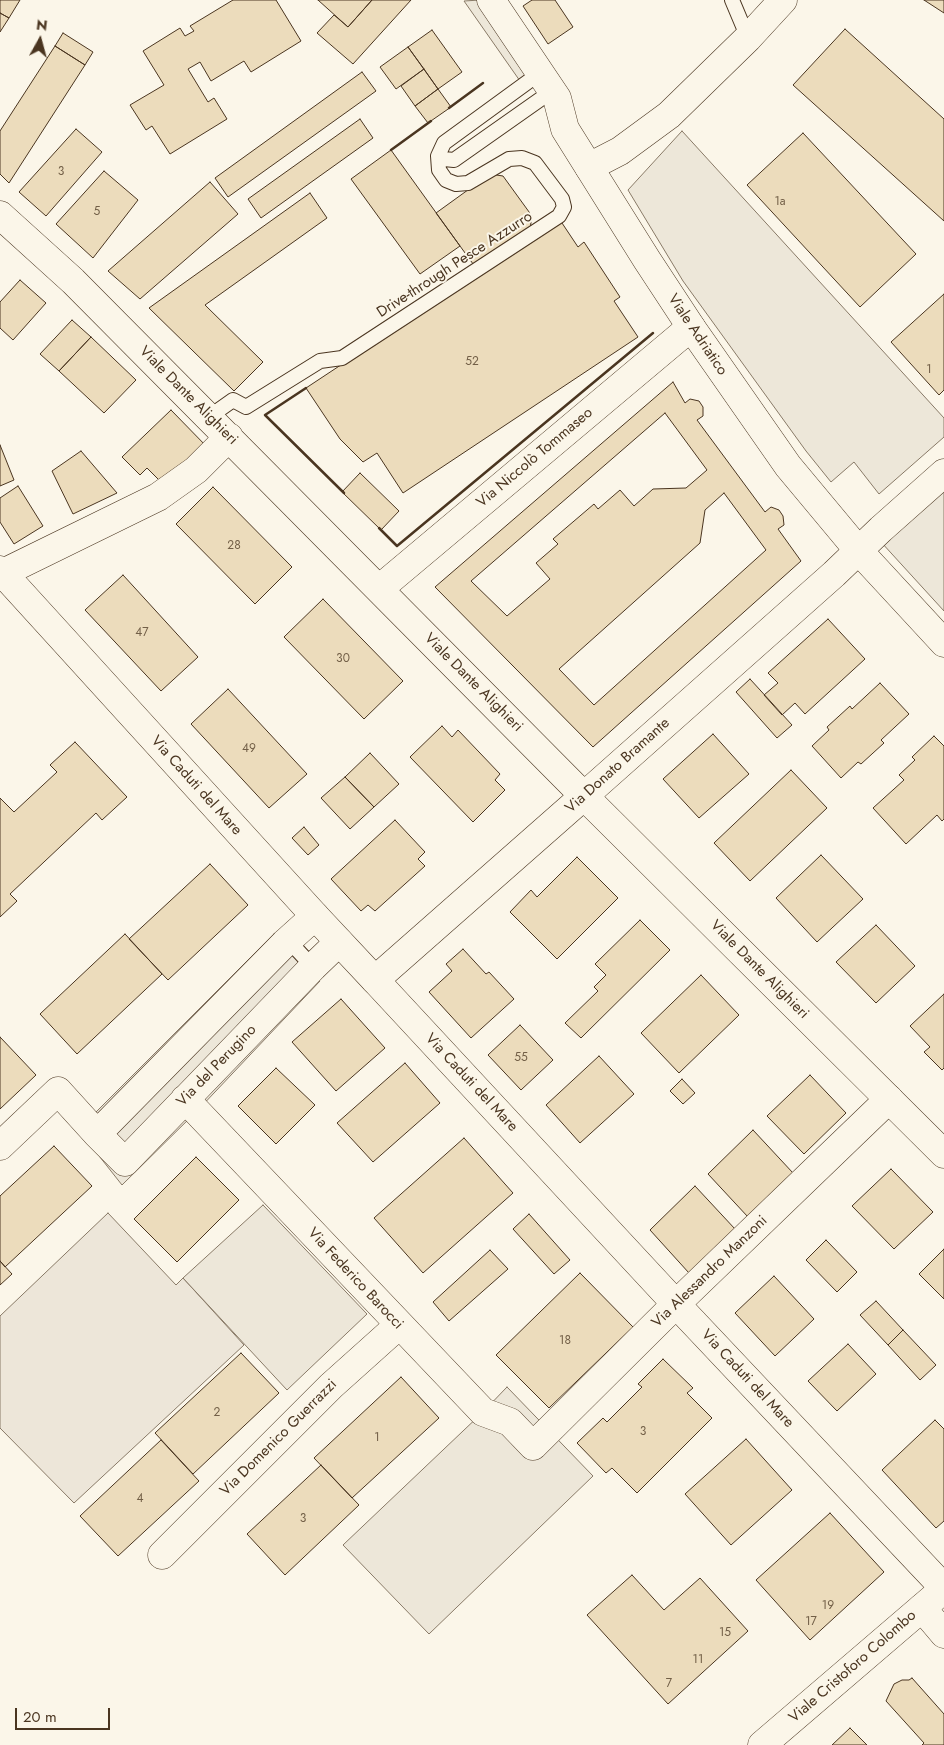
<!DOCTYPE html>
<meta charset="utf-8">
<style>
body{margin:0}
#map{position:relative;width:944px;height:1745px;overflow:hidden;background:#fbf6e9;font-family:Jost,sans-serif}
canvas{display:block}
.north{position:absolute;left:15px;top:15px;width:50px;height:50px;-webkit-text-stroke:4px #fbf6e9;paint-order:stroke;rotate:7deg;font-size:14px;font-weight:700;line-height:20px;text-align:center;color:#4a3520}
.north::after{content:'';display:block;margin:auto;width:18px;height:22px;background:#4a3520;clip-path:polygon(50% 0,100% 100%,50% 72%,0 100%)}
.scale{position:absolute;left:15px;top:1708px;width:95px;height:22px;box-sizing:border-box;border:2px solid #4a3520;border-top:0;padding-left:6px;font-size:15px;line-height:18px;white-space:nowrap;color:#4a3520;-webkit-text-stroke:4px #fbf6e9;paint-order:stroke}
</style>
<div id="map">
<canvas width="944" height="1745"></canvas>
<div class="north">N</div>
<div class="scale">20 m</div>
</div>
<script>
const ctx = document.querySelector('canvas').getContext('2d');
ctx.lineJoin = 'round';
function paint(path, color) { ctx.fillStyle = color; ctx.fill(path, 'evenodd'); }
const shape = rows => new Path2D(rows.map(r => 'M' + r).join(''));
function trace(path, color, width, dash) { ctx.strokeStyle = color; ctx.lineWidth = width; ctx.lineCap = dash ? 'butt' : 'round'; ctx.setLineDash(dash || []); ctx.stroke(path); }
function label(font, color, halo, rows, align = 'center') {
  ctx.font = font + ' Jost,sans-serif'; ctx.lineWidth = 4; ctx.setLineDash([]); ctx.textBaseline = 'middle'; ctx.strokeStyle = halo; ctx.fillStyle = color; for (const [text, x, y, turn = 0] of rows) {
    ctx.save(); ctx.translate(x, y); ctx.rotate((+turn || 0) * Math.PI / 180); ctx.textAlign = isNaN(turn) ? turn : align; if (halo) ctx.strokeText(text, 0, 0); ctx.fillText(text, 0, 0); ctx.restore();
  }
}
const green = shape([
 [108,1213,176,1285,183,1278,244,1345,74,1503,0,1428,0,1316,108,1213]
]);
paint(green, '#ede6d9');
trace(green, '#887966', 1);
const parking = shape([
 [480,0,530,74,520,81,464,1,480,0],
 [682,131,944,418,944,437,879,494,854,462,831,482,806,451,683,281,628,190,682,131],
 [944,485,944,611,881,542,944,485],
 [274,934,320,981,197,1111,122,1185,77,1128,86,1122,274,934],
 [263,1205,367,1314,287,1390,183,1278,263,1205],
 [507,1387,593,1476,429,1634,343,1545,483,1412,507,1387]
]);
paint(parking, '#ede7d9');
trace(parking, '#887966', 1);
const building = shape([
 [0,0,20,0,9,18,0,13,0,0],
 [233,0,276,0,301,41,251,72,244,61,211,81,200,62,188,69,208,102,214,98,227,119,170,154,152,126,146,130,130,105,164,85,143,51,180,28,185,36,194,31,190,26,233,0],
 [318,0,372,0,348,27,318,0],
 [372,0,411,0,353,64,317,33,334,15,348,27,372,0],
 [532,0,555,0,573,27,548,44,523,6,532,0],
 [924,0,944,0,944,13,924,0],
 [0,13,9,18,0,32,0,13],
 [845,29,944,119,944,221,793,85,845,29],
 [432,30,462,72,438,89,408,47,432,30],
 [63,33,93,52,85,65,55,46,63,33],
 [55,46,85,65,9,183,0,174,0,131,55,46],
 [408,47,424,69,396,89,380,67,408,47],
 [424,69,438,89,415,106,401,86,424,69],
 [362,72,376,91,228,197,215,178,362,72],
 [438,89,451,107,428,123,415,106,438,89],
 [360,119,373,138,261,218,248,199,360,119],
 [76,129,102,152,46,216,19,192,76,129],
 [803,133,916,254,860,307,747,185,803,133],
 [391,150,460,246,420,274,351,179,391,150],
 [104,171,138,200,93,258,56,224,104,171],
 [490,174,503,176,532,216,530,229,476,268,436,213,490,174],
 [210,182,238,214,140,299,108,271,210,182],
 [310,193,327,218,205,305,263,362,234,391,149,308,310,193],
 [560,220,578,247,584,242,620,297,614,301,638,337,403,493,377,453,363,462,340,439,306,388,560,220],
 [20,280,46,303,13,340,0,328,0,302,20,280],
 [944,294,944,390,939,395,891,342,944,294],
 [72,320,91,337,59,371,40,354,72,320],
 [91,337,136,380,104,413,59,371,91,337],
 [673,382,685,403,690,399,699,401,703,407,703,416,697,420,765,512,771,507,779,510,783,516,784,525,778,529,801,561,593,747,435,587,673,382],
 [665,413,707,470,686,488,653,489,634,506,620,490,598,509,594,504,553,539,558,544,536,563,550,579,507,616,471,581,665,413],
 [724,493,766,550,594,705,559,669,700,543,705,510,724,493],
 [171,410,209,449,167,488,147,468,140,475,122,457,171,410],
 [0,445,14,480,0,486,0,445],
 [81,451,117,493,73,514,52,471,81,451],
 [360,473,399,511,381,530,342,492,360,473],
 [18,486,43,526,14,544,0,522,0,498,18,486],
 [213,487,292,567,255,604,176,524,213,487],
 [123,575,198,657,161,691,85,610,123,575],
 [323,599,403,681,364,719,284,637,323,599],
 [828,619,865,659,805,714,795,703,782,715,764,695,778,683,768,673,828,619],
 [750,679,792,725,777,738,736,692,750,679],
 [880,683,909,714,881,740,884,743,861,764,858,762,841,778,812,746,829,730,827,727,850,706,852,709,880,683],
 [228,689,307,774,269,808,191,724,228,689],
 [442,726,452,737,458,730,500,774,495,780,505,790,473,822,410,757,442,726],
 [713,734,749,774,699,818,663,779,713,734],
 [934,736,944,746,944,819,942,821,937,815,906,844,873,808,904,780,899,775,915,760,912,757,934,736],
 [75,742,127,797,102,820,96,813,10,894,17,901,0,917,0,798,14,812,57,772,50,765,75,742],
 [370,753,399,784,374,807,345,777,370,753],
 [791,770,827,808,750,881,714,843,791,770],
 [345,777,374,807,350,829,321,798,345,777],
 [395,820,425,852,418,859,425,866,375,911,368,905,361,911,331,879,395,820],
 [304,827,319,845,308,855,292,838,304,827],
 [821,855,863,899,817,942,776,898,821,855],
 [577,857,618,898,557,959,510,912,531,890,537,897,577,857],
 [210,864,248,905,168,980,129,939,210,864],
 [640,920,670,950,581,1038,565,1023,598,991,594,987,606,975,595,964,640,920],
 [876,925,915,966,876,1003,836,962,876,925],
 [125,934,162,974,77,1054,40,1014,125,934],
 [463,949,486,974,489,972,514,999,471,1038,429,992,452,971,446,964,463,949],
 [701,975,739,1015,679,1073,641,1033,701,975],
 [944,994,944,1068,942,1070,924,1052,930,1047,910,1026,944,994],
 [341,999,385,1048,336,1091,292,1042,341,999],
 [520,1025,553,1060,521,1090,488,1055,520,1025],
 [0,1037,36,1075,0,1109,0,1037],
 [599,1056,634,1094,580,1143,546,1105,599,1056],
 [405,1063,440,1103,373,1162,337,1123,405,1063],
 [276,1068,315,1105,276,1144,238,1106,276,1068],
 [810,1075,846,1113,804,1154,767,1116,810,1075],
 [682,1079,695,1093,683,1104,670,1091,682,1079],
 [753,1130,793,1173,748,1217,708,1174,753,1130],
 [464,1138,513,1193,423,1273,374,1218,464,1138],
 [54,1146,92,1186,5,1267,0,1261,0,1196,54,1146],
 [196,1157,239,1200,177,1262,134,1219,196,1157],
 [891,1169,933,1212,894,1249,852,1206,891,1169],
 [695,1186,735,1229,689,1273,650,1230,695,1186],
 [529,1214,570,1260,554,1274,513,1229,529,1214],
 [826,1240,857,1272,837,1292,806,1260,826,1240],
 [944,1249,944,1299,919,1274,944,1249],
 [490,1250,508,1269,449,1321,433,1302,490,1250],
 [0,1261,12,1274,0,1285,0,1261],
 [580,1273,633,1327,549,1408,496,1355,580,1273],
 [774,1276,814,1319,775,1356,735,1313,774,1276],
 [876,1301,903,1330,888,1345,860,1315,876,1301],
 [903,1330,936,1365,920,1380,888,1345,903,1330],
 [848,1344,876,1374,837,1411,808,1381,848,1344],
 [241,1353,279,1393,193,1474,155,1433,241,1353],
 [663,1359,693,1388,687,1393,712,1418,637,1493,612,1468,606,1473,577,1443,603,1418,607,1422,642,1387,638,1384,663,1359],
 [401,1377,439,1418,352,1498,314,1458,401,1377],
 [935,1420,944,1429,944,1521,936,1528,882,1470,935,1420],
 [746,1439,792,1490,731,1545,685,1494,746,1439],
 [161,1440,199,1481,118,1556,80,1516,161,1440],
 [321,1465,359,1505,285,1575,247,1534,321,1465],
 [830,1513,884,1572,810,1640,756,1580,830,1513],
 [632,1575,664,1610,700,1578,748,1631,668,1704,587,1615,632,1575],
 [912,1678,944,1714,944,1745,922,1745,924,1743,886,1701,894,1684,902,1680,909,1680,912,1678],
 [850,1728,867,1745,832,1745,850,1728]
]);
paint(building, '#ecdcbc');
trace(building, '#4a3520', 1);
const service = shape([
 [732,0,748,38],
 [438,156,444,159,454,160,552,91],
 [209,417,233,400,246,407,320,361,342,358,559,216,564,207,562,199,535,163,522,158,509,159,468,183,456,184,446,180,439,170,438,156,444,143,540,73],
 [288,940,313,967]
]);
const minor = shape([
 [589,167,620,151,669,115,748,38,783,0],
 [0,215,73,281,584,796,834,574,881,529,944,473],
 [3,573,158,497,196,470,229,437],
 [379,589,691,327],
 [315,916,285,943,97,1134,125,1162,313,967,339,942],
 [375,980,676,1304,944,1588],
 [185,1099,483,1412,510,1422,533,1446,676,1304,889,1099],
 [0,1146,58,1091,97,1134],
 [162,1555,331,1386,399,1325],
 [922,1608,944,1634]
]);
const tertiary = shape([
 [491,0,557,98,565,129,647,260,691,327,788,466,858,550,944,643],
 [0,570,315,916,375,980,584,796,944,1154],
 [762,1745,944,1589]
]);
trace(service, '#4a3520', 16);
trace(minor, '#4a3520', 29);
trace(tertiary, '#4a3520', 29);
trace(service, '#fbf6e9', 14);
trace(minor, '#fbf6e9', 28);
trace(tertiary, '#fbf6e9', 28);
trace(shape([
 [449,108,483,83],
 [391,150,431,121],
 [306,388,265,415,344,493],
 [379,528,397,546,653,333]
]), '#4a3520', 2.5);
label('12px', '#725f47', null, [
 ["3",61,172],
 ["1a",780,202],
 ["5",97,212],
 ["52",472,362],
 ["1",929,370],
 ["28",234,546],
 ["47",142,633],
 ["30",343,659],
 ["49",249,749],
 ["55",521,1058],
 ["18",565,1341],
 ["2",217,1413],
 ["3",643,1432],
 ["1",377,1438],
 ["4",140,1499],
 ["3",303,1519],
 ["19",828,1606],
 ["17",811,1622],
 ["15",725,1633],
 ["11",698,1660],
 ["7",669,1684]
]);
label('15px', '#4a3520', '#fbf6e9', [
 ["Drive-through Pesce Azzurro",455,265,-33],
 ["Viale Adriatico",697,335,56],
 ["Viale Dante Alighieri",188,396,45],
 ["Via Niccolò Tommaseo",535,458,-40],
 ["Viale Dante Alighieri",473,683,45],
 ["Via Donato Bramante",618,766,-42],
 ["Via Caduti del Mare",196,786,48],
 ["Viale Dante Alighieri",759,970,45],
 ["Via del Perugino",217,1066,-46],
 ["Via Caduti del Mare",471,1083,47],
 ["Via Alessandro Manzoni",710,1272,-44],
 ["Via Federico Barocci",355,1279,47],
 ["Via Caduti del Mare",747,1379,47],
 ["Via Domenico Guerrazzi",279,1438,-45],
 ["Viale Cristoforo Colombo",853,1667,-41]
]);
</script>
